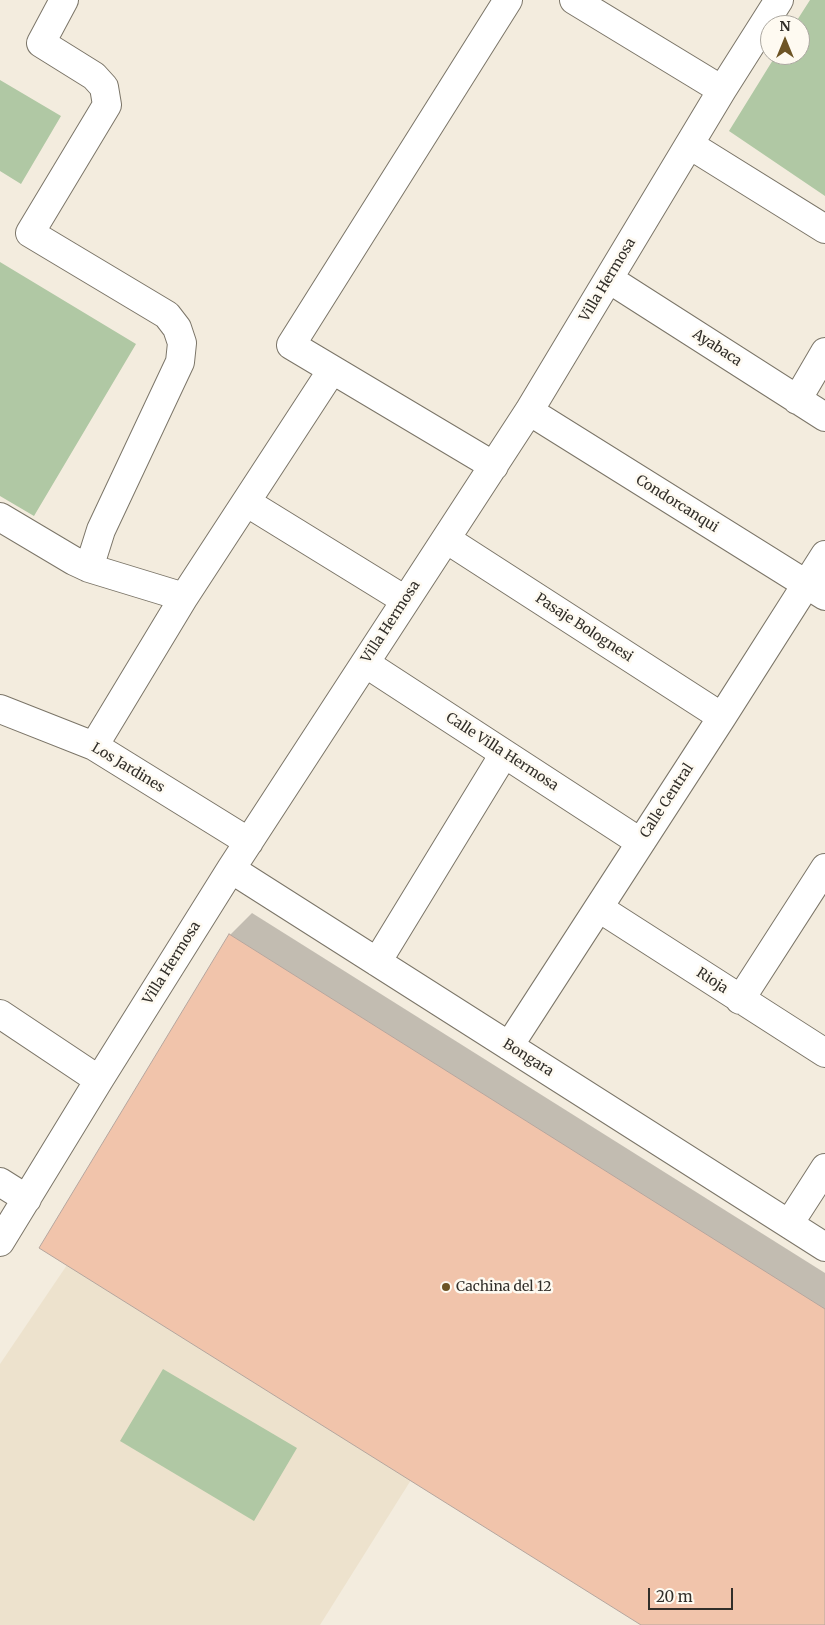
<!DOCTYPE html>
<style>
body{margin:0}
#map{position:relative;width:825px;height:1625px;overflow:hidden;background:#f3ecde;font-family:Merriweather,serif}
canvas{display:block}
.north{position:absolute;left:760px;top:15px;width:50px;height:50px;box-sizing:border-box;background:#fefaf1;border:1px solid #aca8a1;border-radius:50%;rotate:0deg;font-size:14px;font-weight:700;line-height:20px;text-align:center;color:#312e29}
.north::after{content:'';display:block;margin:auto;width:18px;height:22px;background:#6d5425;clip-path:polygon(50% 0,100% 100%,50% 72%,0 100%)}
.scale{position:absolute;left:648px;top:1588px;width:85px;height:22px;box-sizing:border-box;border:2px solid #312e29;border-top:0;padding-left:6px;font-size:15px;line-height:18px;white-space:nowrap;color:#312e29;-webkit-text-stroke:4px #fefaf1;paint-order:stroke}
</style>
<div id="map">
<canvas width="825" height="1625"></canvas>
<div class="north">N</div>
<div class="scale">20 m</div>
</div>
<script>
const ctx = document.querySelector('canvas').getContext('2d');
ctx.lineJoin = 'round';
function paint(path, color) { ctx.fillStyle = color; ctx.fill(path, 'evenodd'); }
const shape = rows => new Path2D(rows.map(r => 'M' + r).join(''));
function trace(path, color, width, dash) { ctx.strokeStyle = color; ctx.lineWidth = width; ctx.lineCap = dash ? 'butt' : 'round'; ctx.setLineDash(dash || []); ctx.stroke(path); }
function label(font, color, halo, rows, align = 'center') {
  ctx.font = font + ' Merriweather,serif'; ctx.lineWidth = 5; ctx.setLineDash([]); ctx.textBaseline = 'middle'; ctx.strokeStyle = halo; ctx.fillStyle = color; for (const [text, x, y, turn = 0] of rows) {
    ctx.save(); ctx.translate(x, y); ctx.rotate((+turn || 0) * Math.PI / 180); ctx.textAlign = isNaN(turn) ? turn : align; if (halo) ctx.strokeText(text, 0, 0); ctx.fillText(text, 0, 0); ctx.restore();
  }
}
paint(shape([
 [67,1265,411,1480,320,1625,0,1625,0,1364]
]), '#ede2cd');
paint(shape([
 [810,0,825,0,825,196,729,131,776,55,800,55,800,25,794,25],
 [0,80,61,116,21,184,0,171],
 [0,262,136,344,34,516,0,496],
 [163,1369,297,1448,254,1521,120,1441]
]), '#b0c8a4');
paint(shape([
 [252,913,825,1273,825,1625,645,1625,230,935]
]), '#0003');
const building = shape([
 [229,934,825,1309,825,1625,641,1625,39,1248,229,934]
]);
paint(building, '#f1c4ab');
trace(building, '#b5a69e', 1);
const minor = shape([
 [64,0,41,43,94,76,104,87,107,105,30,233,167,315,177,328,182,343,180,362,101,530,89,568],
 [574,0,722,90],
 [690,145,825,229],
 [609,279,825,417],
 [797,400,825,352],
 [529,411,825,596],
 [494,466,291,345,508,0],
 [246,502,405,600],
 [0,517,74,561,89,568,184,597],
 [446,539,722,717],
 [365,663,640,842],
 [0,709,94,746,249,842],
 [94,746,184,597,332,370],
 [231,869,825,1247],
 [599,908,825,1053],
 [377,962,504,754],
 [740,1000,825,868],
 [0,1014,99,1080],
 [509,1046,722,717,825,555],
 [0,1182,27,1199],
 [789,1224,825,1168],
 [0,1242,99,1080,231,869,529,411,722,90,779,0]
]);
trace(minor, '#7b7568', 30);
trace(minor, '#fff', 28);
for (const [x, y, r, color] of [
 [446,1287,5,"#6d5425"]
]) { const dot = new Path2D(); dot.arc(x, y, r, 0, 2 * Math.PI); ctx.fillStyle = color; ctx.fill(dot); trace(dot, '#fefaf1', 2); }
label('14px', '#312e29', '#fefaf1', [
 ["Villa Hermosa",608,280,-59],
 ["Ayabaca",717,348,33],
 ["Condorcanqui",677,504,32],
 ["Villa Hermosa",391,622,-57],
 ["Pasaje Bolognesi",584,628,33],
 ["Calle Villa Hermosa",502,752,33],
 ["Los Jardines",128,768,31],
 ["Calle Central",667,801,-57],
 ["Villa Hermosa",172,963,-58],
 ["Rioja",712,981,33],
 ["Bongara",528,1058,32]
]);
label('14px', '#312e29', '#fefaf1', [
 ["Cachina del 12",456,1287]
], 'left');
</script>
